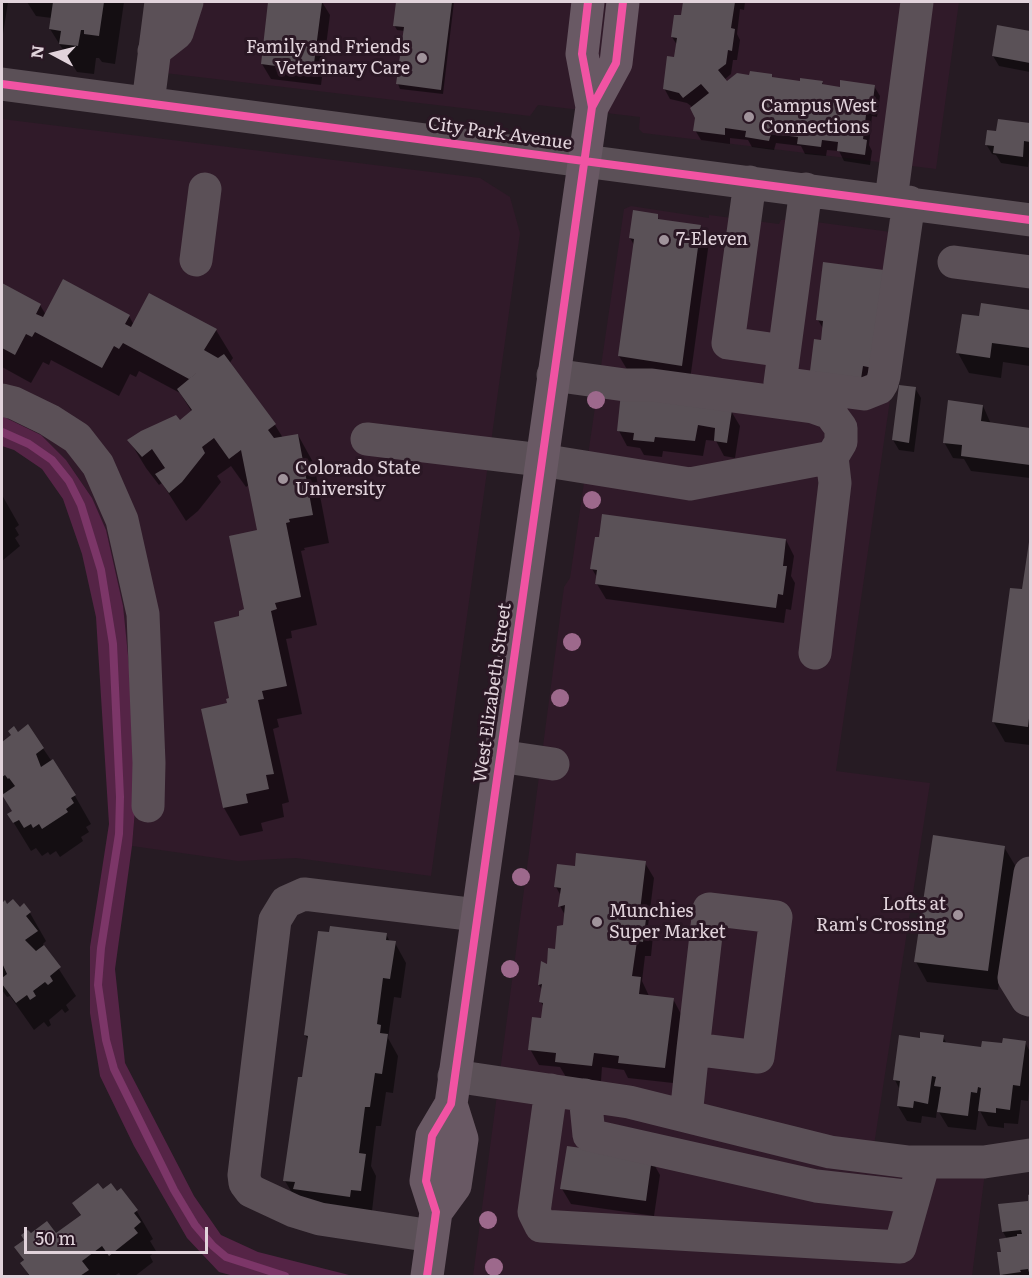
<!DOCTYPE html>
<style>
body{margin:0}
#map{position:relative;width:1032px;height:1278px;overflow:hidden;background:#261b23;font-family:Literata,serif}
canvas{display:block}
.frame{position:absolute;inset:0;border:3px solid #e1d3db;pointer-events:none}
.north{position:absolute;left:24px;top:24px;width:60px;height:60px;-webkit-text-stroke:4px #2a1724;paint-order:stroke;rotate:277deg;font-size:16px;font-weight:700;line-height:24px;text-align:center;color:#e1d3db}
.north::after{content:'';display:block;margin:auto;width:21px;height:27px;background:#e1d3db;clip-path:polygon(50% 0,100% 100%,50% 72%,0 100%)}
.scale{position:absolute;left:24px;top:1227px;width:184px;height:27px;box-sizing:border-box;border:3px solid #e1d3db;border-top:0;padding-left:8px;font-size:18px;line-height:21px;white-space:nowrap;color:#e1d3db;-webkit-text-stroke:4px #2a1724;paint-order:stroke}
</style>
<div id="map">
<canvas width="1032" height="1278"></canvas>
<div class="frame"></div>
<div class="north">N</div>
<div class="scale">50 m</div>
</div>
<script>
const ctx = document.querySelector('canvas').getContext('2d');
ctx.lineJoin = 'round';
function paint(path, color) { ctx.fillStyle = color; ctx.fill(path, 'evenodd'); }
const shape = rows => new Path2D(rows.map(r => 'M' + r).join(''));
function trace(path, color, width, dash) { ctx.strokeStyle = color; ctx.lineWidth = width; ctx.lineCap = dash ? 'butt' : 'round'; ctx.setLineDash(dash || []); ctx.stroke(path); }
function label(font, color, halo, rows, align = 'center') {
  ctx.font = font + ' Literata,serif'; ctx.lineWidth = 6; ctx.setLineDash([]); ctx.textBaseline = 'middle'; ctx.strokeStyle = halo; ctx.fillStyle = color; for (const [text, x, y, turn = 0] of rows) {
    ctx.save(); ctx.translate(x, y); ctx.rotate((+turn || 0) * Math.PI / 180); ctx.textAlign = isNaN(turn) ? turn : align; if (halo) ctx.strokeText(text, 0, 0); ctx.fillText(text, 0, 0); ctx.restore();
  }
}
paint(shape([
 [166,2,959,2,936,169,643,133,639,129,640,117,538,105,530,116,156,72],
 [2,119,480,178,510,197,520,233,431,876,296,858,238,861,132,846,135,810,92,498,66,460,41,435,2,416],
 [631,206,709,218,709,215,779,224,781,220,793,219,914,235,836,771,930,783,874,1145,988,1148,972,1276,473,1276,564,587,570,578,624,209]
]), '#301a29');
paint(shape([
 [2,416,41,435,66,460,92,498,106,530,123,606,134,715,135,810,132,846,115,969,125,1063,194,1196,221,1235,258,1252,353,1276,234,1276,219,1272,187,1238,134,1146,100,1076,90,1013,90,947,109,824,96,617,82,554,63,499,42,469,14,450,2,446]
]), '#552446');
paint(shape([
 [2,2,8,2,3,34,2,33],
 [27,2,124,2,115,64,102,62,99,58,96,58,94,74,77,72,50,29,52,18,36,16],
 [270,2,322,2,330,15,321,85,271,79,262,64],
 [397,2,454,2,443,94,400,89,398,84,405,31,397,30,394,25],
 [684,2,745,2,744,10,740,9,737,34,740,40,737,60,733,60,731,74,724,80,727,83,751,76,771,75,774,79,801,83,822,82,824,86,841,88,874,86,880,96,877,117,872,116,869,145,872,151,870,165,844,161,839,151,827,150,826,156,805,154,801,146,776,143,774,150,752,147,748,140,730,138,730,144,701,140,695,130,696,118,691,106,687,103,670,99,664,88,675,59,677,45,672,37,682,17],
 [998,27,1030,32,1030,72,999,66,993,56],
 [1000,121,1030,125,1030,151,1028,167,1001,163,996,155,992,154,986,144,998,133],
 [657,216,660,221,701,226,709,242,690,380,628,371,619,356,634,245,630,238],
 [825,264,886,383,812,371,822,342,824,330,818,320],
 [2,285,40,305,46,315,129,316,134,325,216,330,233,358,229,364,275,425,283,438,298,435,314,464,329,543,304,548,305,550,301,551,317,625,291,631,292,638,286,639,302,714,277,719,279,727,273,729,289,802,282,804,284,817,261,823,263,831,240,836,224,808,229,705,231,699,241,618,246,611,259,531,250,484,246,487,231,466,217,476,221,482,198,511,186,521,162,483,159,485,146,468,129,440,180,422,192,412,180,393,139,371,136,377,130,374,119,396,51,360,49,365,43,362,31,383,2,367],
 [982,304,1030,311,1030,366,1003,362,1001,378,969,373,958,353,981,318],
 [915,388,921,398,914,452,899,450,893,440],
 [983,406,991,424,1030,429,1030,478,971,471,964,459,953,458,944,442],
 [731,411,740,426,735,458,724,456,716,441,706,440,703,456,663,451,662,457,644,455,640,448,627,446,619,431],
 [2,495,19,525,15,528,19,535,15,538,20,546,2,561],
 [786,540,794,556,791,576,795,583,791,610,786,609,784,623,606,599,597,584,598,579,592,569],
 [1030,543,1030,745,1005,742,993,721,1024,591],
 [28,726,75,796,91,824,86,827,89,832,81,837,83,841,60,857,56,851,50,855,48,852,42,856,36,848,31,851,9,815,13,812,2,790,2,743],
 [1004,847,1016,867,998,990,927,982,916,962],
 [645,863,654,878,648,926,653,936,651,956,645,956,642,981,649,996,673,999,681,1014,673,1083,628,1078,624,1070,602,1067,601,1081,566,1077,560,1067,539,1065,530,1049,543,1019,544,1008,541,1002,542,990,539,985,556,951,565,927,566,917,560,906,561,896,556,887,577,868],
 [4,902,7,906,19,909,24,905,30,913,46,941,43,944,76,996,66,1005,69,1010,65,1013,62,1009,49,1020,51,1025,48,1027,44,1022,34,1030,10,996,7,997,2,990,2,905],
 [386,934,390,942,395,943,406,963,401,998,394,997,388,1038,398,1056,393,1093,386,1092,381,1126,376,1126,371,1166,376,1176,372,1211,297,1201,285,1181,304,1079,309,1041,305,1035],
 [943,1037,947,1044,982,1049,1025,1042,1030,1052,1030,1081,1028,1101,1021,1100,1018,1124,1004,1123,1004,1128,988,1126,979,1109,976,1130,948,1127,937,1109,936,1118,922,1116,921,1123,907,1121,898,1106,900,1090,895,1080,921,1040],
 [651,1159,660,1175,654,1216,571,1204,562,1189],
 [103,1191,136,1210,153,1239,150,1241,156,1251,150,1256,153,1262,135,1276,121,1276,119,1273,114,1276,29,1276,22,1263,24,1261,16,1247,31,1235,56,1235,81,1216,74,1204],
 [1029,1196,1030,1196,1030,1276,1003,1276,1002,1253,1007,1239,1003,1232,1030,1202]
]), '#0007');
trace(shape([
 [2,432,29,444,52,460,69,481,81,505,101,570,113,644,120,797,119,834,101,948,98,985,106,1040,114,1069,174,1190,195,1225,213,1246,226,1257,285,1276]
]), '#7c3668', 8);
paint(shape([
 [53,2,104,2,99,36,84,34,84,30,81,30,78,46,59,44,61,31,49,29],
 [268,2,322,2,313,71,261,64],
 [396,2,452,2,441,90,396,84,404,27,393,26],
 [683,2,735,2,731,28,735,29,732,51,728,50,726,64,718,70,727,81,737,73,749,75,750,71,772,74,772,77,800,81,800,78,823,81,822,84,840,87,840,80,875,85,872,108,867,107,863,139,867,140,865,155,837,151,838,142,822,140,821,147,797,144,798,137,771,134,769,141,745,137,746,131,725,128,725,135,693,131,695,118,690,108,709,93,701,84,683,98,679,93,663,89,667,56,674,57,677,38,671,37,674,15,681,15],
 [997,25,1030,31,1030,63,992,56],
 [998,119,1030,123,1030,142,1024,141,1023,157,993,153,994,146,985,145,987,130,996,131],
 [633,210,658,214,658,219,701,225,682,366,618,356,634,239,629,238],
 [823,262,884,270,878,369,863,366,861,379,810,371,814,339,821,340,823,321,816,320],
 [63,279,130,315,125,324,131,327,149,293,217,329,204,350,218,358,224,354,276,424,268,430,274,438,298,434,313,515,289,519,290,522,286,523,301,597,275,603,277,609,271,611,287,686,262,691,264,699,258,700,274,774,266,775,269,789,246,794,248,803,223,808,201,709,227,703,226,699,229,698,214,622,239,616,239,611,244,609,229,536,257,530,241,450,229,459,214,438,202,447,205,453,182,482,169,493,155,474,165,468,152,449,142,457,127,440,141,431,176,415,180,420,192,410,177,389,200,370,189,379,123,343,119,349,114,346,102,368,35,332,32,337,26,334,15,355,2,348,2,283,41,304,36,314,43,317],
 [981,303,1030,310,1030,348,992,343,990,358,956,353,962,314,979,316],
 [899,385,916,387,909,443,892,440],
 [621,393,732,410,727,443,714,441,715,428,698,425,695,441,655,437,654,442,633,440,634,433,617,431],
 [948,400,983,405,981,421,1030,428,1030,465,961,456,962,445,943,443],
 [602,514,786,539,783,566,787,566,783,595,778,594,776,608,595,584,597,570,590,569,595,537,599,537],
 [1029,542,1030,710,1028,727,992,722,1010,588,1022,589],
 [28,724,44,748,36,754,41,767,53,759,76,795,71,798,74,803,66,809,68,812,42,829,39,824,33,828,31,824,24,828,19,820,13,823,7,814,12,811,2,795,15,786,9,778,8,779,5,775,2,777,2,742,11,735,8,731,14,726,18,732],
 [933,835,1005,846,988,971,914,962],
 [576,853,646,861,639,919,646,919,643,942,637,941,632,976,641,977,639,994,674,998,665,1068,618,1063,619,1056,594,1053,592,1066,555,1062,556,1053,528,1050,532,1017,541,1018,543,1003,539,1002,542,984,538,985,541,961,547,964,548,948,555,949,557,926,563,925,565,905,558,907,561,888,554,887,557,864,575,866],
 [13,899,20,907,24,903,31,912,26,916,38,931,25,940,36,951,44,945,61,967,50,976,53,981,48,985,45,982,33,991,36,996,30,1000,27,995,16,1003,2,984,2,978,7,974,2,963,2,903,5,900,7,904],
 [330,926,387,933,386,940,396,941,390,979,383,978,377,1024,381,1025,380,1033,388,1034,382,1074,375,1073,370,1107,365,1107,359,1153,366,1154,361,1191,351,1190,350,1197,293,1189,295,1182,283,1181,298,1077,302,1077,308,1036,304,1035,318,931,329,932],
 [920,1032,944,1035,943,1042,981,1047,982,1041,1002,1043,1003,1038,1026,1041,1020,1086,1013,1085,1010,1110,996,1108,996,1113,978,1111,981,1088,978,1087,977,1093,971,1092,968,1116,937,1112,941,1087,934,1086,936,1077,932,1076,928,1104,914,1101,913,1108,897,1106,900,1081,893,1080,899,1035,920,1038],
 [567,1146,652,1158,646,1201,560,1189],
 [98,1183,103,1189,111,1183,117,1191,121,1188,138,1210,134,1213,141,1222,134,1228,138,1233,109,1256,102,1246,82,1261,89,1270,80,1276,30,1276,20,1263,24,1260,14,1247,24,1240,21,1235,28,1230,31,1233,47,1221,56,1233,81,1215,72,1203],
 [1030,1194,1030,1276,1028,1269,1020,1270,1021,1272,1000,1275,997,1252,1001,1252,999,1239,1017,1236,1017,1234,1022,1234,1021,1230,1002,1232,998,1204,1028,1201,1028,1195]
]), '#5a5157');
trace(shape([
 [154,51,177,33,187,2],
 [2,84,1030,220],
 [148,103,161,2],
 [750,182,728,343,784,351],
 [806,189,780,383,864,394,879,388,882,383,884,376,909,202],
 [891,200,917,2],
 [196,260,205,189],
 [954,262,1030,272],
 [2,400,14,403,49,420,77,438,98,465,122,520,143,614,149,763,148,806],
 [367,439,541,460,690,484,832,457,841,442,841,428,830,413,813,407,652,385,625,385,553,375],
 [815,653,835,483,832,457],
 [499,756,553,764],
 [1030,873,1014,978,1027,999,1030,1000],
 [454,1076,629,1102,830,1152,909,1162,984,1162,1030,1155],
 [551,1090,534,1212,541,1226,900,1247,924,1162],
 [585,1095,589,1135,816,1186,914,1197],
 [686,1116,693,1049,709,909,776,917,758,1057,693,1049],
 [432,1236,320,1219,294,1211,251,1191,245,1183,244,1175,275,920,286,902,304,894,477,915]
]), '#5b5057', 33);
trace(shape([
 [592,107,616,63,623,2],
 [436,1212,455,1186,462,1139,451,1104],
 [427,1276,436,1212,426,1181,432,1136,451,1104,592,107,582,54,588,2]
]), '#695964', 33);
trace(shape([
 [2,84,1030,220],
 [592,107,616,63,623,2],
 [427,1276,436,1212,426,1181,432,1136,451,1104,592,107,582,54,588,2]
]), '#f153a3', 8);
ctx.fillStyle = '#9d698c';
for (const [x, y] of [
 [596,400],
 [592,500],
 [572,642],
 [560,698],
 [521,877],
 [510,969],
 [488,1220],
 [494,1267]
]) { ctx.beginPath(); ctx.arc(x, y, 9, 0, 2 * Math.PI); ctx.fill(); }
for (const [x, y, r, color] of [
 [422,58,6,"#a0939b"],
 [749,117,6,"#a0939b"],
 [664,240,6,"#a0939b"],
 [283,479,6,"#a0939b"],
 [958,915,6,"#a0939b"],
 [597,922,6,"#a0939b"]
]) { const dot = new Path2D(); dot.arc(x, y, r, 0, 2 * Math.PI); ctx.fillStyle = color; ctx.fill(dot); trace(dot, '#2a1724', 2); }
label('18px', '#e1d3db', '#2a1724', [
 ["Family and Friends",410,48,"right"],
 ["Veterinary Care",410,69,"right"],
 ["Campus West",761,107],
 ["Connections",761,128],
 ["7-Eleven",676,240],
 ["Colorado State",295,469],
 ["University",295,490],
 ["Lofts at",946,905,"right"],
 ["Ram's Crossing",946,926,"right"],
 ["Munchies",609,912],
 ["Super Market",609,933]
], 'left');
label('18px', '#e1d3db', '#2a1724', [
 ["City Park Avenue",500,134,8],
 ["West Elizabeth Street",493,693,-82]
]);
</script>
